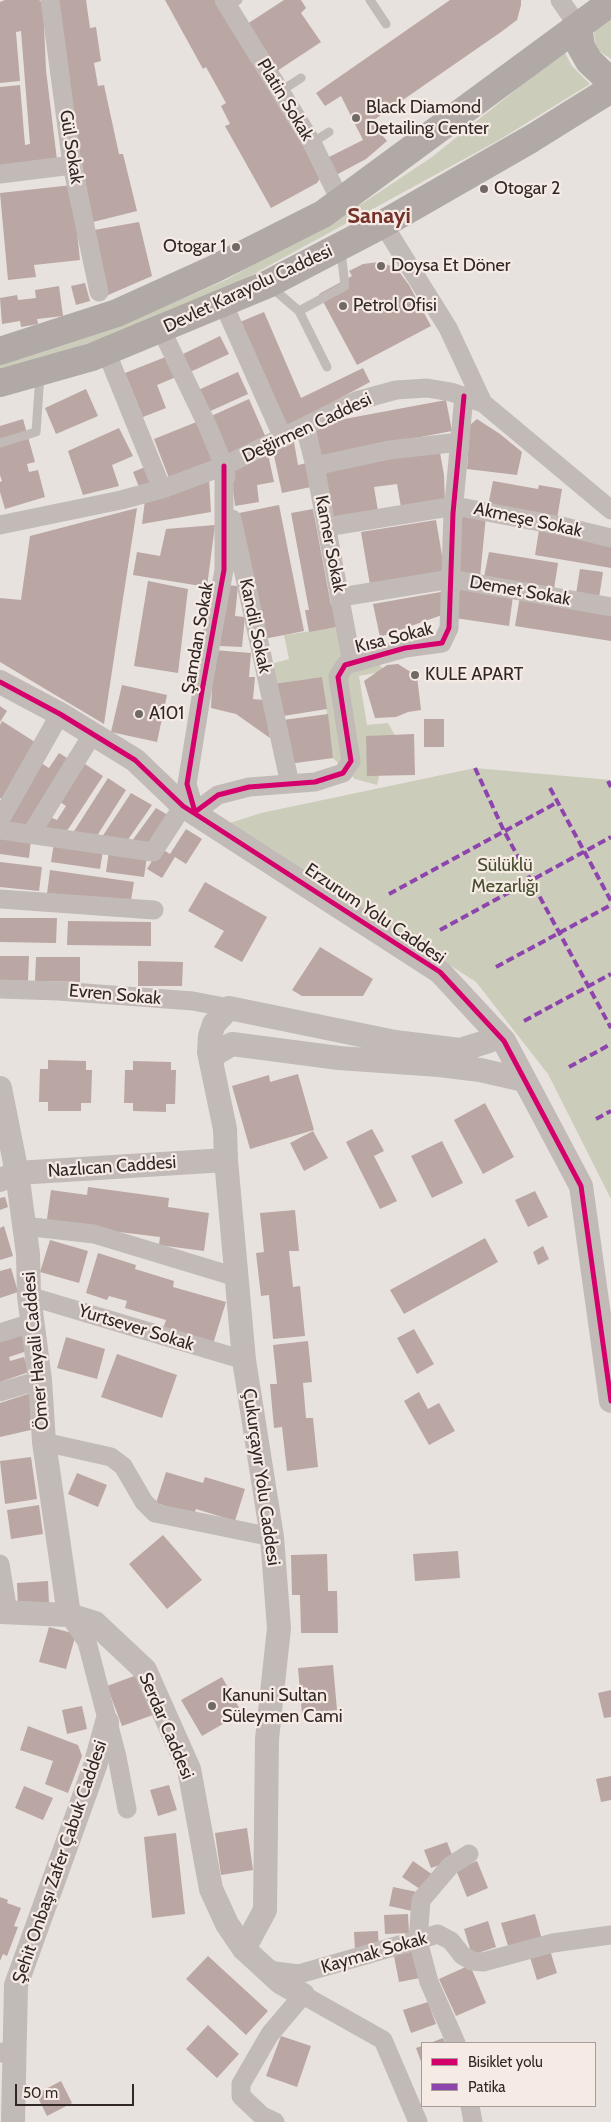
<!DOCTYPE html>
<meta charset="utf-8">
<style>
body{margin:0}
#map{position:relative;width:611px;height:2122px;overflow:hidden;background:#e8e2de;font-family:Cabin,sans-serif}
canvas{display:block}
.legend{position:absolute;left:421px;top:2042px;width:175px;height:65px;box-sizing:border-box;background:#f6ebe4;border:1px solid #a79d98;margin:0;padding:6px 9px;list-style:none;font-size:15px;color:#312826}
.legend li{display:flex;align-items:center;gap:10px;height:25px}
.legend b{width:25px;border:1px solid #a79d98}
.scale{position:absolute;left:15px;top:2084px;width:119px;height:22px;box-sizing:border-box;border:2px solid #312826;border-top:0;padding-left:6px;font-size:15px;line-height:18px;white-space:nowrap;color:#312826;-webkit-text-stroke:4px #f6ebe4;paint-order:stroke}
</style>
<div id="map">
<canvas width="611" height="2122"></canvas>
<ul class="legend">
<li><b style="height:6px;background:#d6006c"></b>Bisiklet yolu</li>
<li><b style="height:6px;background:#8e44ad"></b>Patika</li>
</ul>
<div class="scale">50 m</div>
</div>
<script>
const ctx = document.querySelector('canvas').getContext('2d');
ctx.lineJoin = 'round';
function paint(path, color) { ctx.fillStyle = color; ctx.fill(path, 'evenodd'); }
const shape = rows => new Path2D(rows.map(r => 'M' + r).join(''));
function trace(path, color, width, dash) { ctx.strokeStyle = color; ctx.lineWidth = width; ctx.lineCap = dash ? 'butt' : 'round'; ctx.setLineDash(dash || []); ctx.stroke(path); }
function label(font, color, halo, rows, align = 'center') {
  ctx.font = font + ' Cabin,sans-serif'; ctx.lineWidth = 4.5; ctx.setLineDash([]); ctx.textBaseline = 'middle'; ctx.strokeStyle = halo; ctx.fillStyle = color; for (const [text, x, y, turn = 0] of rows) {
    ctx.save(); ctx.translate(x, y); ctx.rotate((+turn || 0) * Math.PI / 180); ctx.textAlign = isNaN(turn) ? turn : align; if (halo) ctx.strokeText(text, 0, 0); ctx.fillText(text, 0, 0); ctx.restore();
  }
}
paint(shape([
 [611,14,611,59,599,51,595,43,594,34,597,25],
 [564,51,572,66,590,84,499,140,228,288,115,334,0,374,0,364,114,328,226,280,363,203,432,157],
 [346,626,385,671,359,676,367,725,388,723,398,741,382,765,377,785,355,779,333,758,322,677,273,684,267,665,289,659,284,635],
 [475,768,611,780,611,1199,548,1074,476,982,230,823,261,813]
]), '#cbccb9');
paint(shape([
 [5,0,39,0,43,3,46,70,57,160,0,167,0,87,20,85,25,145,30,144,21,31,16,32,20,81,0,83,0,2],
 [58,0,86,0,90,28,96,27,101,61,94,63,98,86,104,85,119,154,123,154,137,211,93,222,68,92],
 [165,0,216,0,322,176,317,183,271,208,225,126,230,124,221,106,226,103,206,67,203,69],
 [284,0,301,0,306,8,301,13,321,42,274,73,244,26],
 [450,0,521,0,521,5,517,20,501,32,371,122,387,141,366,159,336,175,327,158,363,140,341,96,325,106,316,93],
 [72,185,80,260,34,265,36,277,8,280,0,193],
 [139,222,152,276,106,296,94,230],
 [379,262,391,266,400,273,409,285,431,326,357,365,319,294,352,276,349,271,363,264],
 [85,283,90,301,76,305,71,286],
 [59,286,63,316,37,319,38,324,21,327,20,321,2,324,0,298,17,295,18,300,36,298,35,290],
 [264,312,301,398,363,368,370,382,285,428,240,322],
 [220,336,229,354,188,373,179,356],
 [168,356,176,377,157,385,166,408,143,417,125,373],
 [238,372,248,394,206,413,196,391],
 [86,389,98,416,56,434,45,408],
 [249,399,267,440,228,458,209,417],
 [446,400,452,431,321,456,316,431,339,420],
 [23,419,35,462,27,464,29,472,38,470,45,497,5,509,0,492,0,482,2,481,0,475,0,426],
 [477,419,500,434,522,452,517,475,467,469,470,425],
 [199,421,215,460,169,478,154,439],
 [119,428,133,456,112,465,119,486,83,495,68,451],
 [294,442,298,465,307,463,311,487,282,493,273,451],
 [439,447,444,475,445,505,402,513,397,484,374,487,379,517,332,525,322,467],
 [268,454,274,482,257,485,259,502,235,506,231,471],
 [145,467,150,483,139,487,133,472],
 [209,478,211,512,142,524,145,500],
 [493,481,538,489,539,485,562,489,557,519,488,506],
 [279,505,304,631,259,640,234,514],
 [137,508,122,605,104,724,0,662,0,598,21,600,30,536],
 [313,509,331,605,333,605,337,627,309,632,305,610,309,610,291,513],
 [462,513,486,516,480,577,456,575],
 [436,520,446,579,371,591,361,532],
 [215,525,207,587,133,575,137,552,160,556,166,529],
 [539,530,611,542,611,568,535,555],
 [489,552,558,563,554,589,484,577],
 [580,569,603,572,599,598,576,594],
 [148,581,188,589,178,673,134,666],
 [224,585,238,586,235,616,245,617,242,647,220,646],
 [460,588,513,596,509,626,455,618],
 [441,592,442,615,380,637,373,604],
 [520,596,611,611,611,641,515,626],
 [214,650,251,653,249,677,255,677,253,699,264,700,270,738,236,714,211,708],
 [398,664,417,676,421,710,408,712,396,717,375,718,364,681,387,665],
 [322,677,327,709,277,717,273,684],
 [122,685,167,695,157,742,111,732],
 [0,706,7,711,0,722],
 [328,714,333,758,288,764,283,720],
 [424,719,444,719,444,747,424,747],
 [2,721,38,744,3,799,0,798,0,725],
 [414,734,415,775,367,776,366,736],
 [59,753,72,761,30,830,3,826,41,763,49,768],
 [82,762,103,776,69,828,63,835,36,831,47,816,57,820,66,806,57,800],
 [108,778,126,790,95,839,71,836],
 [131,793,152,805,125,844,100,840],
 [156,808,173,818,151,848,129,845],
 [186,829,202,839,186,864,175,857,162,878,147,869,160,848,170,854],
 [0,835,31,839,29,858,0,854],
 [54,843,103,851,100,869,51,862],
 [109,851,147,857,144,877,106,872],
 [0,862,42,867,39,891,0,887],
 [50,870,134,882,130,906,47,894],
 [205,882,267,917,242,962,214,947,224,931,188,911],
 [0,918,57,918,56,943,0,942],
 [68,921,151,922,151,946,67,945],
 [320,947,373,979,363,996,302,996,292,990],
 [0,956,29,956,28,981,0,980],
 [36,957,80,957,80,982,35,981],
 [138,961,183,962,182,986,138,986],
 [48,1060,86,1061,86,1070,92,1070,91,1103,81,1103,81,1111,48,1111,48,1102,39,1102,40,1069,48,1069],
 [133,1061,171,1062,171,1070,176,1070,175,1104,166,1104,166,1112,133,1111,133,1103,124,1103,125,1070,133,1070],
 [298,1074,314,1130,250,1149,232,1086,269,1075,270,1082],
 [485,1103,514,1157,483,1174,454,1120],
 [372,1129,384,1151,374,1156,397,1201,380,1209,346,1142],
 [313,1131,328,1158,304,1171,290,1143],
 [442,1141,463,1183,432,1198,411,1156],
 [88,1187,169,1198,168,1207,209,1213,204,1251,159,1245,160,1237,95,1229,46,1226,51,1190,87,1195],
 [535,1191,548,1217,528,1227,515,1200],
 [5,1197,8,1207,0,1210,0,1198],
 [295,1210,299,1251,289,1251,293,1287,300,1286,305,1336,273,1339,269,1295,261,1296,256,1253,264,1252,260,1213],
 [4,1226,13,1256,0,1260,0,1228],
 [485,1238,498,1262,404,1314,390,1290],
 [50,1240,88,1251,79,1283,40,1272],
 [543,1246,549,1259,538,1265,533,1252],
 [98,1253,136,1265,135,1269,174,1281,173,1287,226,1302,213,1344,163,1329,166,1320,125,1308,127,1301,109,1296,107,1300,86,1293],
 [11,1268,18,1292,0,1298,0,1271],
 [414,1329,434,1364,417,1374,397,1338],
 [21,1333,27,1351,9,1357,10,1361,24,1357,29,1372,0,1382,0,1340],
 [66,1337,105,1349,97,1379,57,1368],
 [308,1341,312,1382,303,1383,306,1418,313,1418,318,1467,287,1471,282,1427,274,1428,270,1384,277,1384,273,1345],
 [117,1354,177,1375,162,1418,101,1397],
 [419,1392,428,1409,439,1403,455,1431,429,1445,404,1401],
 [31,1393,35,1429,0,1437,0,1403],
 [31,1457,37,1499,5,1504,0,1461],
 [166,1472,203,1483,205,1477,245,1489,235,1521,196,1509,194,1515,156,1503],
 [77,1473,107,1485,98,1507,68,1494],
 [39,1505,43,1534,11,1539,7,1510],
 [163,1535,202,1580,167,1609,129,1564],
 [458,1551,460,1578,415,1581,413,1554],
 [327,1554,328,1591,337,1591,338,1633,301,1633,300,1595,292,1595,291,1555],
 [48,1581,49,1604,18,1606,17,1583],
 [49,1627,76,1634,66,1669,39,1662],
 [333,1665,337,1710,302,1714,298,1668],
 [137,1675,153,1715,122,1726,107,1686],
 [222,1677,242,1713,202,1736,181,1700],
 [611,1690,611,1717,604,1718,598,1693],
 [82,1706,87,1729,67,1734,62,1710],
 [28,1726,78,1745,82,1756,68,1793,45,1784,53,1761,20,1750],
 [611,1776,611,1800,601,1802,596,1779],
 [169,1785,177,1810,158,1816,150,1790],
 [24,1786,53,1798,43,1820,15,1808],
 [247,1828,253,1870,221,1875,215,1833],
 [176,1833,185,1914,152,1918,144,1837],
 [447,1842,454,1860,431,1868,424,1850],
 [413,1861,433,1875,423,1891,402,1877],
 [477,1861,488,1888,467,1897,456,1870],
 [393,1887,417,1892,412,1911,389,1906],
 [0,1897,8,1900,7,1903,21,1908,14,1926,18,1927,7,1956,3,1954,0,1961],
 [408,1914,409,1933,385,1934,384,1915],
 [535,1914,542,1940,509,1949,501,1923],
 [488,1921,496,1947,472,1955,464,1929],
 [378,1931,379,1950,355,1951,354,1932],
 [549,1947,557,1973,537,1980,529,1954],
 [414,1951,420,1978,399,1982,394,1956],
 [208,1956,268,2011,246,2035,186,1979],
 [470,1965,486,2003,456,2016,439,1979],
 [428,2002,436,2024,411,2033,403,2010],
 [208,2025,239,2054,217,2078,186,2049],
 [281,2036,311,2046,297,2087,266,2076],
 [443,2038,445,2043,430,2043],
 [422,2046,422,2064,416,2048],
 [61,2081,72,2103,47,2116,36,2094]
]), '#baa6a2');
trace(shape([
 [370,0,386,24],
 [228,7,238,0],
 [281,91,301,78],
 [312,143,329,132],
 [270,286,299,311,345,286,341,251],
 [299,311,327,367],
 [0,443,36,432,40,375]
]), '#c1bab7', 9);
trace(shape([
 [50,0,72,165,99,292],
 [224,0,312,143,341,202],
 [560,0,578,26],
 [0,174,72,165],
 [383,224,448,328,483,403],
 [223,303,283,438],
 [161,329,208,427,224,466,226,477],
 [106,351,162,489],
 [305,427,315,466,352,663],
 [224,466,224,570,202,691,187,784,195,812,218,795,249,787,315,782,343,773,351,761,338,677,345,665,405,648,442,643,449,628,453,513,464,396],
 [315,466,389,450,460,442],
 [232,519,290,784],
 [0,525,121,500,162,489,224,466,356,401,396,390,427,388,451,392,483,403,611,510],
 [326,527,455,506,561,526,611,538],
 [341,597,451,579,611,607],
 [0,820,60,714],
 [0,830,153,852,183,806],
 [31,834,92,735],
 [0,899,154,910],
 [0,989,58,991,193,1001,229,1008],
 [24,1226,94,1234,236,1277],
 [29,1296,244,1360],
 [0,1333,31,1323],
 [0,1392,40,1380],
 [44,1442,111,1457,123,1466,144,1502,155,1513,272,1537],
 [0,1564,8,1612],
 [69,1615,87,1642,117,1757,127,1809],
 [267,1970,299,1974,438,1934,451,1941,462,1955,472,1961,483,1962,553,1943,611,1935],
 [456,2043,429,1982,418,1941,421,1900,450,1866,469,1854],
 [0,2053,14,2049],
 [470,2106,473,2122],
 [275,2122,262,2116,241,2096,241,2084,270,2034,303,1995,383,2040,418,2122]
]), '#c1bab7', 19);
trace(shape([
 [0,682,60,714,135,760,183,806,440,972,504,1041,581,1186,611,1401],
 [211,1060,217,1053,232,1044,339,1058,439,1065,480,1070,524,1080],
 [0,1088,17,1173,28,1254,29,1296,40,1380,44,1442,69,1615],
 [0,1180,17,1173,226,1160],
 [0,1612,69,1615,95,1623,145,1670,189,1769,211,1889,227,1924,244,1949,280,1982,303,1995],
 [244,1949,265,1910,267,1739,279,1628,272,1537,244,1360,226,1160,225,1129,209,1052,210,1036,214,1024,229,1008,395,1042,460,1050,489,1041,498,1035],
 [13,2122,16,1985,95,1766,107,1722]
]), '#c1bab7', 24);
trace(shape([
 [578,26,581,47,589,61,611,82],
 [0,351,117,313,214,269,323,214,611,2],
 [0,383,92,357,268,284,383,224,531,139,611,89]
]), '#b0a9a6', 28);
trace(shape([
 [475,768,504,831,611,1028],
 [608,781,611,787],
 [550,788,611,901],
 [389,894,558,802],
 [440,930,611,837],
 [496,967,611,905],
 [524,1021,611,974],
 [569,1067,611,1044],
 [596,1119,611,1111]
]), '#8e44ad', 4, [8, 4]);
trace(shape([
 [224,466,224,570,202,691,187,784,195,812,218,795,249,787,315,782,343,773,351,761,338,677,345,665,405,648,442,643,449,628,453,513,464,396],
 [0,682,60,714,135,760,183,806,440,972,504,1041,581,1186,611,1401]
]), '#d6006c', 5);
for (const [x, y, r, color] of [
 [356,118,5,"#716966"],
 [484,189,5,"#716966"],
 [236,247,5,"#716966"],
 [381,266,5,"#716966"],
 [343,306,5,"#716966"],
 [415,675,5,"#716966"],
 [139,714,5,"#716966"],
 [212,1706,5,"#716966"]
]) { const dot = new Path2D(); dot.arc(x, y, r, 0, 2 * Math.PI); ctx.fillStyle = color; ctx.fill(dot); trace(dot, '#f6ebe4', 2); }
label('18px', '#312826', '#f6ebe4', [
 ["Platin Sokak",285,100,59],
 ["Gül Sokak",71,147,81],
 ["Devlet Karayolu Caddesi",248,289,-25],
 ["Değirmen Caddesi",307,428,-25],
 ["Akmeşe Sokak",528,520,12],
 ["Kamer Sokak",330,544,79],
 ["Demet Sokak",520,591,10],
 ["Kandil Sokak",255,626,78],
 ["Şamdan Sokak",198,638,-80],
 ["Kısa Sokak",394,638,-14],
 ["Erzurum Yolu Caddesi",375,914,34],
 ["Evren Sokak",115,995,5],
 ["Nazlıcan Caddesi",112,1167,-4],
 ["Yurtsever Sokak",136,1328,17],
 ["Ömer Hayali Caddesi",36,1351,-95],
 ["Çukurçayır Yolu Caddesi",261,1477,82],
 ["Serdar Caddesi",166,1726,67],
 ["Şehit Onbaşı Zafer Çabuk Caddesi",60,1862,-71],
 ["Kaymak Sokak",374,1953,-16]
]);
label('18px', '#312826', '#f6ebe4', [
 ["Black Diamond",366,108],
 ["Detailing Center",366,129],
 ["Otogar 2",494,189],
 ["Otogar 1",226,247,"right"],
 ["Doysa Et Döner",391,266],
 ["Petrol Ofisi",353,306],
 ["KULE APART",425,675],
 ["A101",149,714],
 ["Kanuni Sultan",222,1696],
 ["Süleymen Cami",222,1717]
], 'left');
label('18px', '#454c2d', '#f6ebe4', [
 ["Sülüklü",505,866],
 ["Mezarlığı",505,887]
]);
label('bold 22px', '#75322a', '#f6ebe4', [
 ["Sanayi",379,217]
]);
</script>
